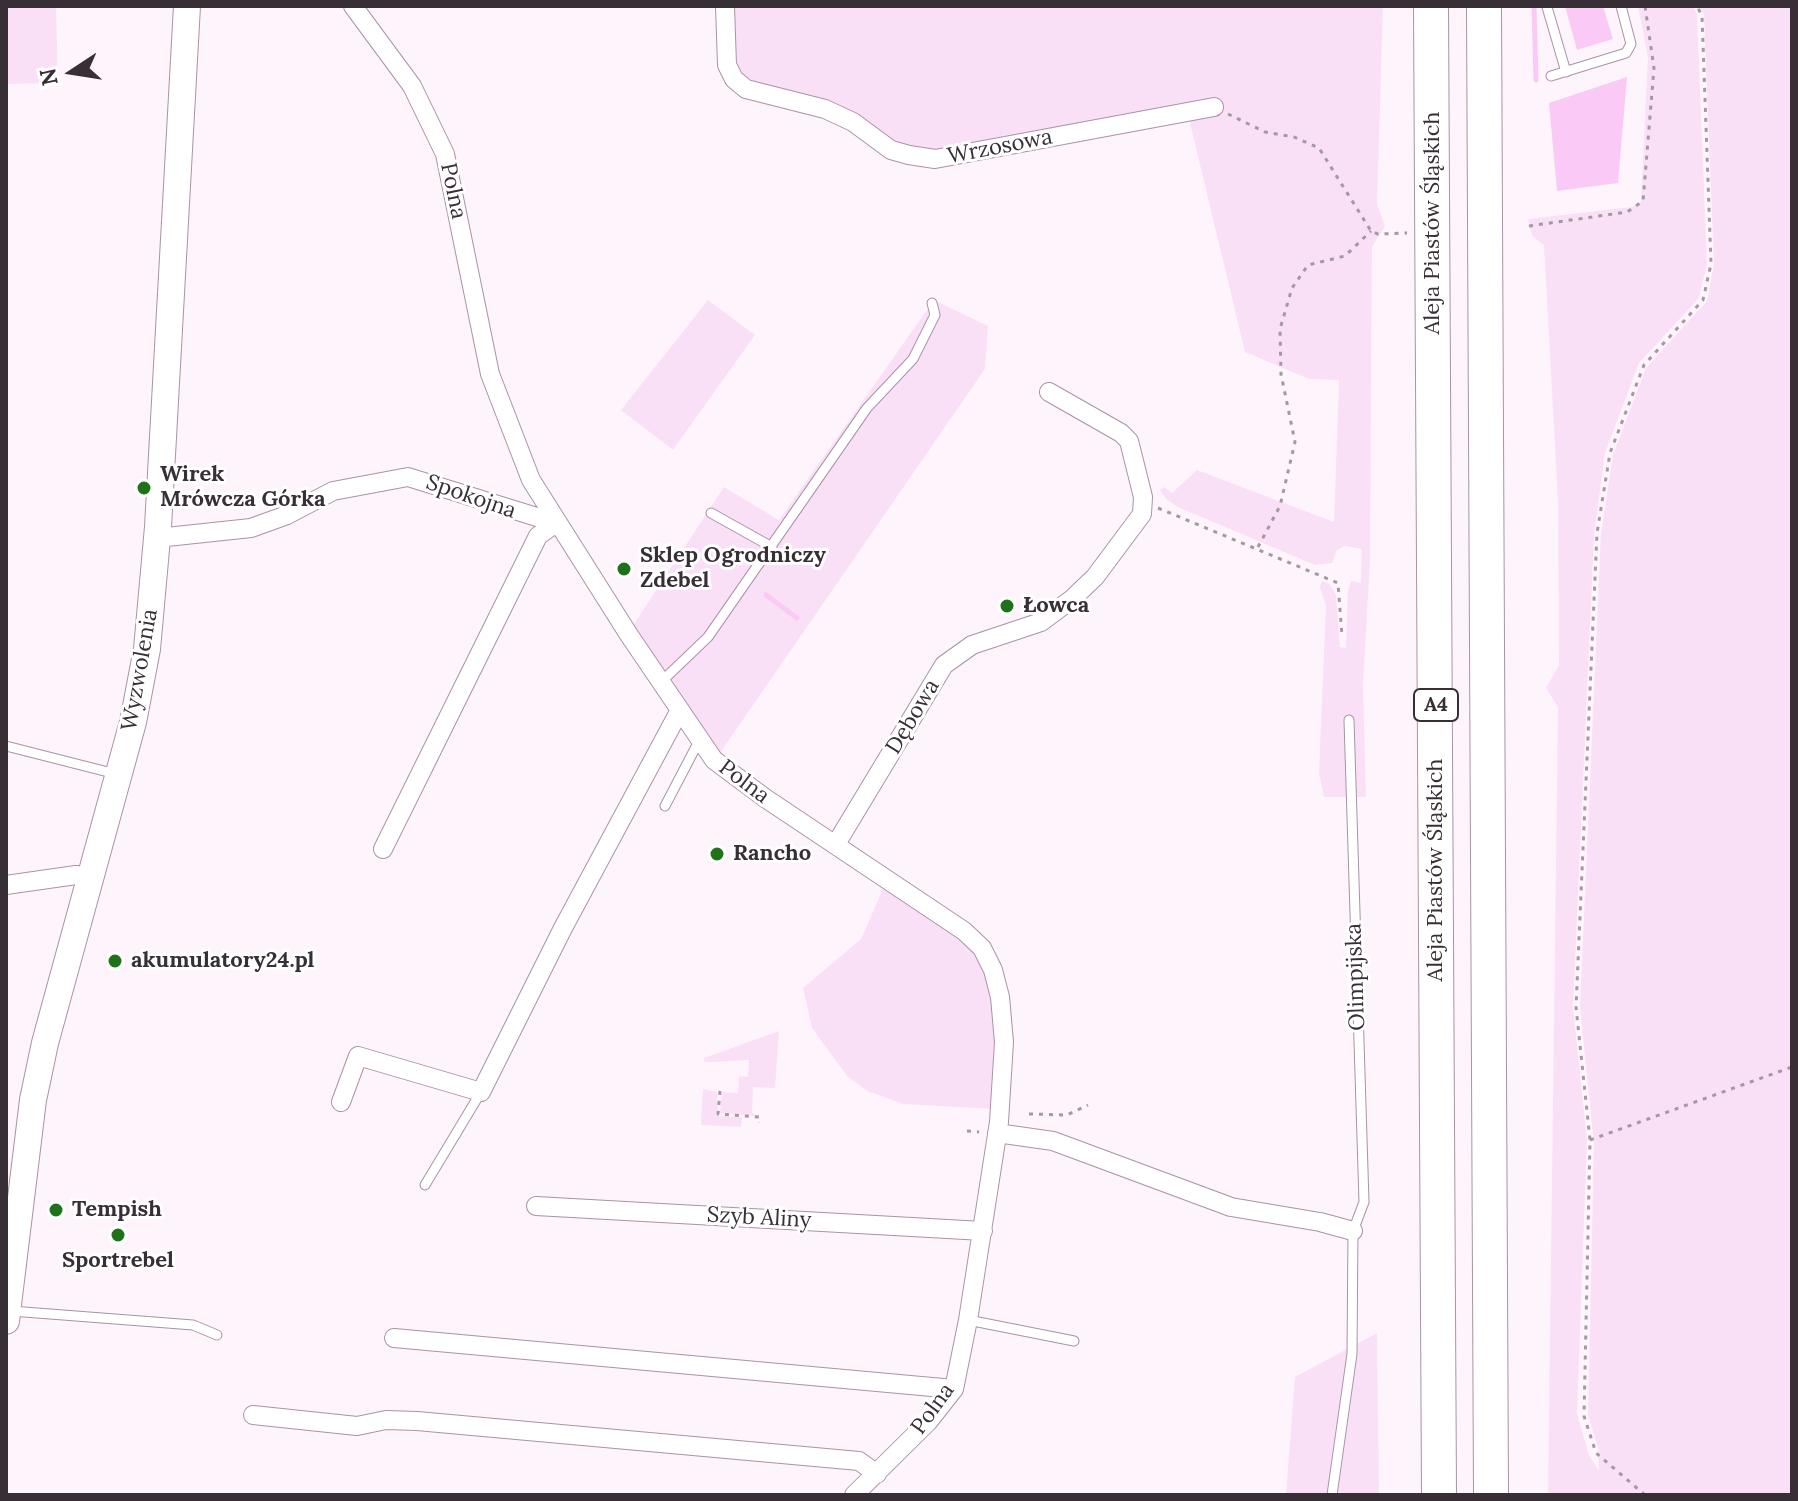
<!DOCTYPE html>
<meta charset="utf-8">
<style>
body{margin:0}
#map{position:relative;width:1798px;height:1501px;overflow:hidden;background:#fef4fc;font-family:Lora,serif}
canvas{display:block}
.frame{position:absolute;inset:0;border:8px solid #372e36;pointer-events:none}
.north{position:absolute;left:32px;top:32px;width:80px;height:80px;-webkit-text-stroke:6px #fff;paint-order:stroke;rotate:258deg;font-size:22px;font-weight:700;line-height:32px;text-align:center;color:#372e36}
.north::after{content:'';display:block;margin:auto;width:28px;height:36px;background:#372e36;clip-path:polygon(50% 0,100% 100%,50% 72%,0 100%)}
</style>
<div id="map">
<canvas width="1798" height="1501"></canvas>
<div class="frame"></div>
<div class="north">N</div>
</div>
<script>
const ctx = document.querySelector('canvas').getContext('2d');
ctx.lineJoin = 'round';
function paint(path, color) { ctx.fillStyle = color; ctx.fill(path, 'evenodd'); }
const shape = rows => new Path2D(rows.map(r => 'M' + r).join(''));
function trace(path, color, width, dash) { ctx.strokeStyle = color; ctx.lineWidth = width; ctx.lineCap = dash ? 'butt' : 'round'; ctx.setLineDash(dash || []); ctx.stroke(path); }
function label(font, color, halo, rows, align = 'center') {
  ctx.font = font + ' Lora,serif'; ctx.lineWidth = 6; ctx.setLineDash([]); ctx.textBaseline = 'middle'; ctx.strokeStyle = halo; ctx.fillStyle = color; for (const [text, x, y, turn = 0] of rows) {
    ctx.save(); ctx.translate(x, y); ctx.rotate((+turn || 0) * Math.PI / 180); ctx.textAlign = isNaN(turn) ? turn : align; if (halo) ctx.strokeText(text, 0, 0); ctx.fillText(text, 0, 0); ctx.restore();
  }
}
paint(shape([
 [6,6,56,6,58,83,6,84],
 [732,6,1383,6,1377,204,1385,226,1372,247,1370,560,1363,685,1366,797,1324,797,1319,773,1326,606,1320,587,1322,581,1330,584,1336,595,1340,647,1346,648,1348,591,1351,581,1361,583,1362,549,1345,546,1337,550,1332,563,1315,565,1180,508,1167,500,1160,490,1164,487,1172,493,1197,470,1334,522,1339,380,1309,379,1245,352,1189,119,943,153,902,149,743,80,734,63],
 [1638,6,1693,6,1697,14,1707,264,1699,298,1639,363,1605,453,1594,536,1573,1007,1587,1139,1577,1414,1589,1455,1599,1471,1598,1448,1588,1415,1594,1144,1580,1007,1601,534,1613,455,1646,368,1707,301,1714,264,1704,15,1700,6,1792,6,1792,1495,1548,1495,1558,707,1546,688,1559,665,1558,501,1544,245,1532,236,1528,219,1632,207,1641,202,1648,57],
 [708,300,755,335,673,450,621,410],
 [934,300,988,326,985,369,720,753,632,627,724,487,779,520],
 [883,889,915,906,976,951,984,966,996,1022,994,1109,903,1104,867,1091,847,1076,812,1028,803,988,861,939],
 [779,1031,775,1088,753,1087,752,1112,756,1116,720,1113,722,1092,738,1093,739,1076,748,1077,749,1060,717,1062,704,1062,704,1058],
 [703,1089,717,1092,718,1116,742,1117,741,1127,701,1125],
 [1377,1333,1379,1495,1286,1495,1295,1377]
]), '#fae0f7');
paint(shape([
 [1565,6,1603,6,1613,39,1577,50],
 [1627,77,1618,183,1557,191,1549,103]
]), '#fbc9f5');
trace(shape([
 [1534,6,1536,80],
 [766,595,797,618]
]), '#fbc9f5', 5);
const lane = shape([
 [1547,7,1566,72],
 [1551,76,1626,53,1631,44,1621,6],
 [711,513,772,547],
 [661,682,708,637,867,408,913,359,935,315,932,303],
 [6,746,116,774],
 [665,806,700,739],
 [425,1185,481,1092],
 [11,1311,193,1325,217,1335],
 [968,1320,1074,1341],
 [1332,1495,1352,1354,1353,1231,1364,1202,1349,720]
]);
const street = shape([
 [353,6,412,86,445,154,490,374,531,480,629,635,714,760,765,798,964,931,982,948,993,970,1000,997,1004,1042,999,1122,968,1320,954,1389,928,1422,854,1495],
 [725,6,727,65,734,79,746,89,825,109,853,122,891,150,909,155,935,159,1214,107],
 [157,538,251,528,287,515,333,491,408,477,556,523],
 [836,844,944,665,972,645,1041,622,1072,599,1095,577,1142,514,1143,497,1129,441,1121,433,1049,392],
 [383,849,538,536,556,523],
 [6,885,76,875,89,877],
 [341,1102,358,1056,481,1092,563,928,680,710],
 [997,1133,1053,1141,1231,1207,1320,1222,1353,1231],
 [536,1206,983,1231],
 [394,1338,954,1389],
 [253,1415,357,1426,386,1420,417,1421,859,1461,877,1474]
]);
const secondary = shape([
 [6,1321,33,1100,45,1043,133,722,147,649,158,527,187,6]
]);
const highway = shape([
 [1431,6,1439,1495],
 [1484,6,1491,1495]
]);
trace(lane, '#aa92a7', 11);
trace(street, '#aa92a7', 20);
trace(secondary, '#aa92a7', 28);
trace(highway, '#aa92a7', 36);
trace(shape([
 [1228,114,1265,132,1294,137,1319,148,1371,231,1378,234,1407,233],
 [1529,226,1627,212,1643,201,1654,68,1645,6],
 [1158,508,1338,583,1342,636],
 [1258,547,1280,506,1295,442,1281,374,1280,329,1292,288,1308,265,1345,256,1371,231],
 [720,1091,718,1114,759,1117,759,1123],
 [1029,1114,1067,1115,1088,1105],
 [967,1131,979,1132],
 [1590,1140,1792,1067],
 [1645,1495,1596,1453,1584,1416,1590,1140,1576,1007,1597,533,1610,453,1644,365,1703,300,1711,264,1702,16,1697,6]
]), '#a299a1', 3, [4, 6]);
trace(lane, '#fff', 9);
trace(street, '#fff', 18);
trace(secondary, '#fff', 26);
trace(highway, '#fff', 34);
for (const [x, y, r, color] of [
 [144,488,8,"#1f711a"],
 [624,569,8,"#1f711a"],
 [1007,606,8,"#1f711a"],
 [717,854,8,"#1f711a"],
 [115,961,8,"#1f711a"],
 [56,1210,8,"#1f711a"],
 [118,1235,8,"#1f711a"]
]) { const dot = new Path2D(); dot.arc(x, y, r, 0, 2 * Math.PI); ctx.fillStyle = color; ctx.fill(dot); trace(dot, '#fff', 3); }
for (const [x, y, w] of [
 [1436,705,44]
]) { const box = new Path2D(); box.roundRect(x - w / 2, y - 16, w, 32, 6); ctx.fillStyle = '#fff'; ctx.fill(box); trace(box, '#372e36', 2); }
label('bold 20px', '#372e36', null, [
 ["A4",1436,705]
]);
label('22px', '#372e36', '#fff', [
 ["Wrzosowa",1000,147,-11],
 ["Polna",453,191,78],
 ["Aleja Piastów Śląskich",1433,223,-90],
 ["Spokojna",471,497,19],
 ["Wyzwolenia",140,670,-80],
 ["Dębowa",913,717,-59],
 ["Polna",744,782,37],
 ["Aleja Piastów Śląskich",1436,870,-90],
 ["Olimpijska",1356,977,-92],
 ["Szyb Aliny",759,1218,3],
 ["Polna",933,1409,-54]
]);
label('bold 22px', '#372e36', '#fff', [
 ["Wirek",160,475],
 ["Mrówcza Górka",160,500],
 ["Sklep Ogrodniczy",640,556],
 ["Zdebel",640,581],
 ["Łowca",1023,606],
 ["Rancho",733,854],
 ["akumulatory24.pl",131,961],
 ["Tempish",72,1210],
 ["Sportrebel",118,1261,"center"]
], 'left');
</script>
